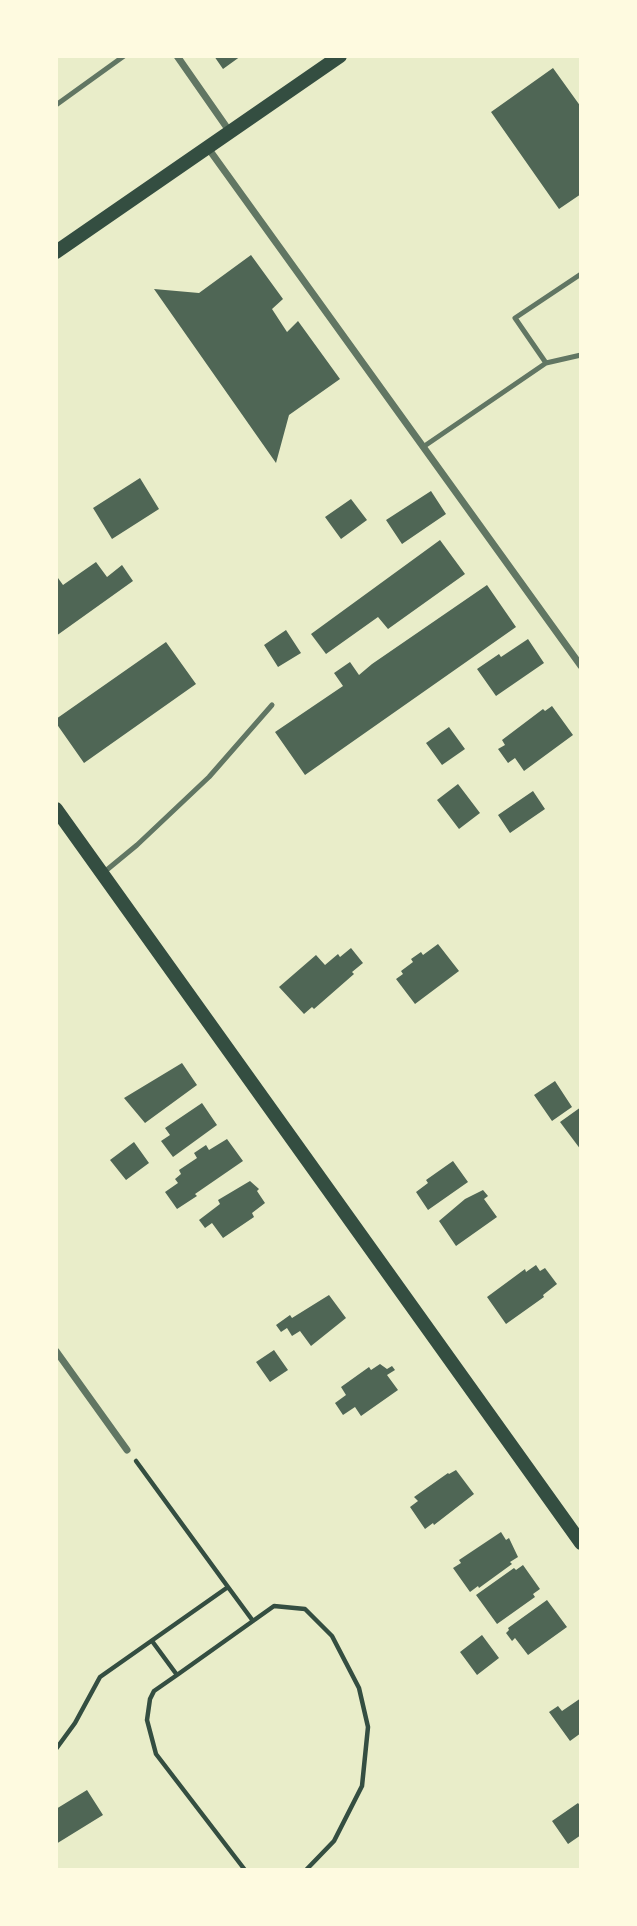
<!DOCTYPE html>
<style>
body{margin:0}
#map{position:relative;width:637px;height:1926px;overflow:hidden;background:#e9edc9;font-family:"DejaVu Sans",sans-serif}
canvas{display:block}
.frame{position:absolute;inset:0;border:58px solid #fefae0;pointer-events:none}
</style>
<div id="map">
<canvas width="637" height="1926"></canvas>
<div class="frame"></div>
</div>
<script>
const ctx = document.querySelector('canvas').getContext('2d');
ctx.lineJoin = 'round';
function paint(path, color) { ctx.fillStyle = color; ctx.fill(path, 'evenodd'); }
const shape = rows => new Path2D(rows.map(r => 'M' + r).join(''));
function trace(path, color, width, dash) { ctx.strokeStyle = color; ctx.lineWidth = width; ctx.lineCap = dash ? 'butt' : 'round'; ctx.setLineDash(dash || []); ctx.stroke(path); }
paint(shape([
 [214,56,241,56,223,69],
 [553,68,581,107,581,194,559,209,491,112],
 [251,255,283,299,272,309,287,332,298,321,340,379,289,415,276,463,154,289,199,293],
 [140,478,159,509,112,539,93,508],
 [431,491,446,514,402,544,386,520],
 [351,499,367,520,341,539,325,517],
 [440,540,465,574,388,629,378,617,326,654,311,634],
 [96,562,107,577,122,565,133,581,56,636,56,580,58,578,63,585],
 [487,585,516,627,305,775,275,732,343,686,334,673,350,662,359,675,372,664],
 [286,630,301,653,278,667,264,645],
 [528,639,544,663,496,696,477,669,499,654,501,657],
 [166,642,196,684,84,763,56,723,56,719],
 [552,706,573,735,524,771,515,758,508,763,498,749,505,745,502,740,543,709,545,711],
 [449,727,465,749,442,765,426,743],
 [458,784,480,813,459,829,437,800],
 [533,791,545,809,510,833,498,815],
 [438,944,459,971,415,1004,396,979,403,974,401,971,413,962,411,959,421,952,423,955],
 [351,948,363,963,352,972,354,974,314,1009,312,1007,304,1014,279,987,316,955,325,965,338,954,340,957],
 [182,1063,197,1085,145,1123,124,1098],
 [555,1081,572,1107,552,1121,534,1095],
 [202,1103,217,1125,173,1157,161,1141,170,1135,165,1128],
 [581,1107,581,1150,560,1122],
 [227,1139,243,1161,195,1194,197,1196,177,1209,165,1192,178,1183,175,1179,181,1174,179,1170,197,1158,194,1153,206,1145,209,1150],
 [134,1142,149,1163,126,1180,110,1160],
 [453,1161,468,1182,428,1210,416,1192,428,1183,426,1180],
 [250,1181,259,1189,257,1191,265,1203,252,1213,254,1217,223,1238,212,1223,205,1228,199,1220,220,1204,218,1200],
 [483,1190,488,1196,484,1199,497,1217,456,1246,439,1221,465,1199],
 [536,1265,540,1271,545,1268,557,1284,543,1295,544,1297,506,1324,487,1297,525,1269,526,1272],
 [329,1295,346,1318,311,1346,300,1331,292,1336,287,1328,281,1332,276,1325,290,1315,292,1318],
 [274,1350,288,1370,270,1382,256,1362],
 [380,1364,387,1369,392,1366,395,1370,387,1375,398,1390,361,1416,355,1407,343,1415,335,1403,346,1395,341,1387,369,1367,371,1370],
 [456,1470,474,1494,434,1525,433,1523,425,1529,410,1507,418,1501,414,1497,448,1473,449,1474],
 [501,1532,506,1540,509,1538,518,1557,510,1562,512,1564,479,1588,478,1586,470,1592,453,1568,461,1563,459,1560],
 [523,1565,540,1589,533,1594,535,1597,497,1624,476,1595,514,1568,516,1570],
 [547,1600,567,1627,528,1655,515,1638,512,1641,506,1633,509,1630,508,1628],
 [482,1635,499,1658,477,1675,460,1652],
 [581,1698,581,1733,570,1741,549,1712,558,1706,562,1711],
 [87,1790,103,1815,56,1844,56,1809],
 [578,1803,581,1807,581,1835,568,1844,552,1821]
]), '#4f6655');
trace(shape([
 [228,1587,253,1621],
 [152,1641,177,1675,154,1691,150,1699,147,1720,156,1754,245,1870],
 [177,1675,274,1606,305,1609,332,1636,359,1688,368,1727,362,1786,334,1841,306,1870],
 [56,1749,75,1723,100,1677,228,1587,136,1461]
]), '#344e41', 4.5);
trace(shape([
 [56,105,124,56],
 [546,363,515,318,581,274],
 [423,447,546,363,581,355],
 [103,873,137,845,209,777,272,705]
]), '#617663', 5);
trace(shape([
 [177,56,230,132],
 [208,148,581,666],
 [56,1351,127,1450]
]), '#617663', 7);
trace(shape([
 [56,252,340,56],
 [56,809,581,1543]
]), '#344e41', 14);
</script>
